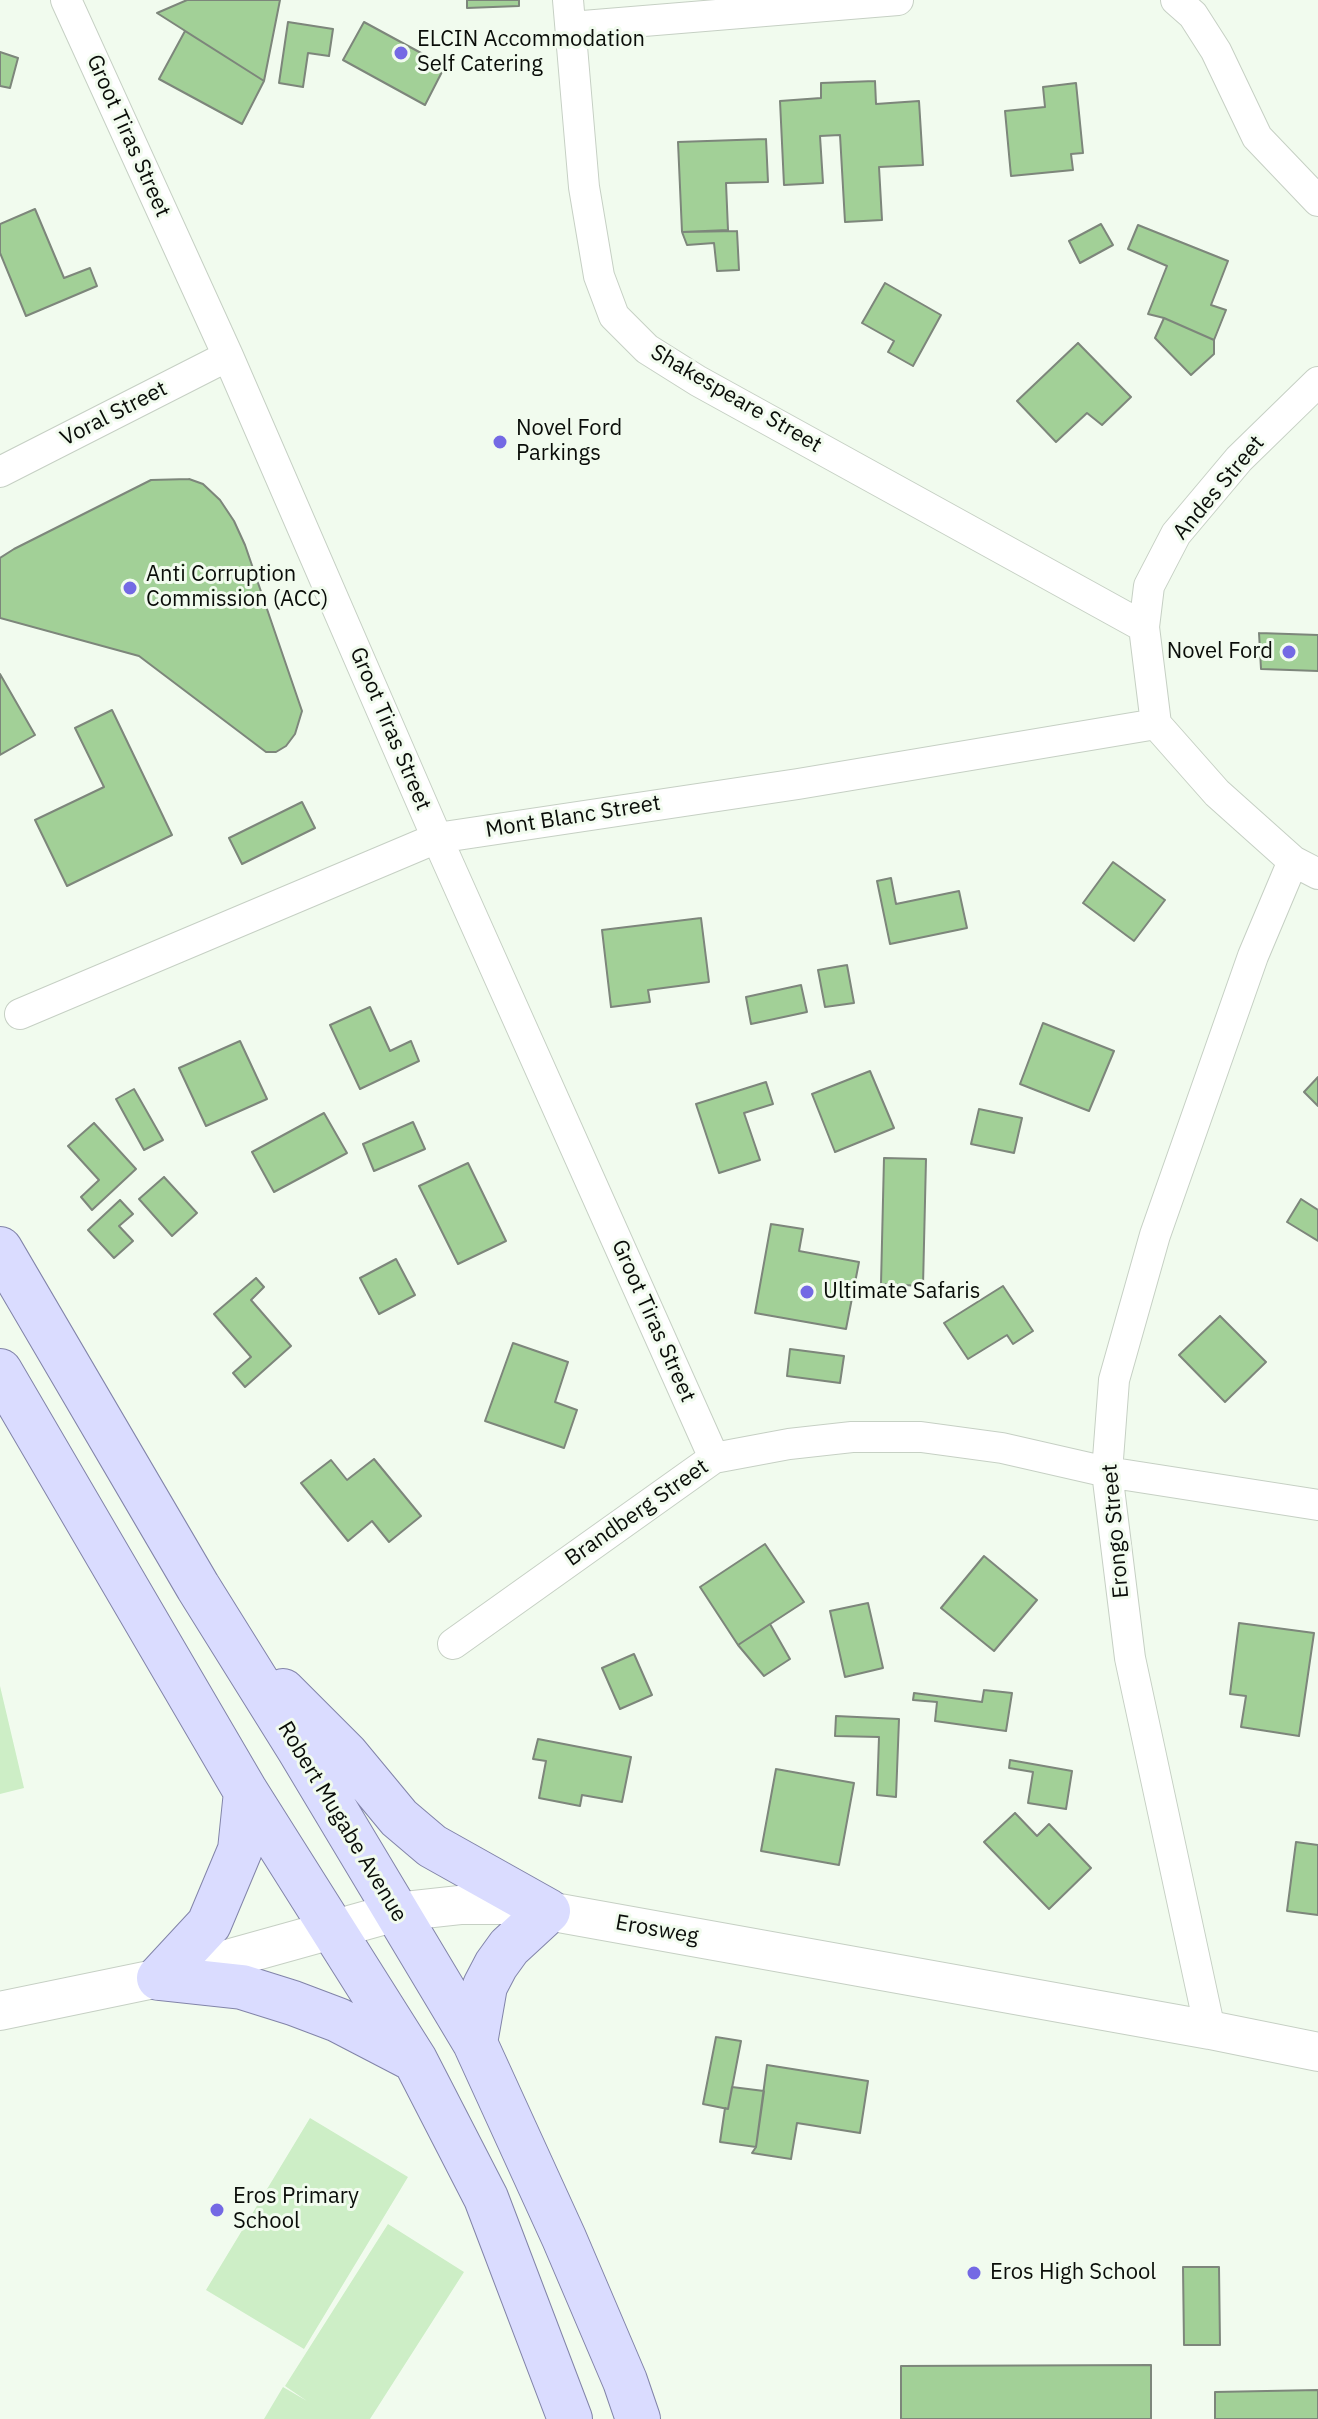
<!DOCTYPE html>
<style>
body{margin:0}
canvas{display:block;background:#f1fbee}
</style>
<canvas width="1318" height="2419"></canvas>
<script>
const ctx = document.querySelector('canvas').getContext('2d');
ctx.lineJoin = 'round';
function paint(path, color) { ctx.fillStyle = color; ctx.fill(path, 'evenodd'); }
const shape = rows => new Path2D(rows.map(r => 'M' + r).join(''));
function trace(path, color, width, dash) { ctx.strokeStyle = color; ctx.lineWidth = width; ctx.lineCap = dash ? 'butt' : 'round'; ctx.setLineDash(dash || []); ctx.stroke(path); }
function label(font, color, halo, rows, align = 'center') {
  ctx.font = font + ' "IBM Plex Sans",sans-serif'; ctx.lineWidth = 6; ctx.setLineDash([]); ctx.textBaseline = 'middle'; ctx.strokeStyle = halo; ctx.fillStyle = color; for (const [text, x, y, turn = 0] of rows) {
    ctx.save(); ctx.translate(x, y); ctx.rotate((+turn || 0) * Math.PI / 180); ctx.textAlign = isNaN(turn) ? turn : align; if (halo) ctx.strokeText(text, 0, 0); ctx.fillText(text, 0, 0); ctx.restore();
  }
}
paint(shape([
 [0,1686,24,1788,0,1794],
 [310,2118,408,2177,304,2349,206,2290],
 [388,2224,464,2272,370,2419,264,2419,283,2387,307,2401,285,2386]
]), '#cdeec6');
const building = shape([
 [187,0,280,0,264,81,157,13,187,0],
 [467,0,519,0,519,6,467,8,467,0],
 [288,22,333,29,329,56,308,53,303,87,279,83,288,22],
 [364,22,445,66,425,105,343,60,364,22],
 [185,31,264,81,242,124,159,79,185,31],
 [0,52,18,58,10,88,0,86,0,52],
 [875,81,876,104,919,101,923,165,879,167,882,220,845,222,840,135,820,136,823,183,784,185,780,101,821,98,821,83,875,81],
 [1076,83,1083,153,1071,154,1073,170,1011,176,1005,111,1045,107,1043,87,1076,83],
 [766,139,768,182,726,183,728,230,682,232,678,142,766,139],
 [35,209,64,278,90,268,97,286,26,316,0,253,0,224,35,209],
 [1101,224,1113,245,1080,263,1069,241,1101,224],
 [1138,225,1228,261,1211,305,1226,310,1214,340,1164,318,1148,314,1167,266,1128,249,1138,225],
 [737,231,739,270,717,271,714,243,687,245,682,232,737,231],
 [885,283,941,315,913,366,888,352,894,341,862,323,885,283],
 [1164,318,1214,340,1214,354,1191,375,1155,338,1164,318],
 [1078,343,1131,397,1102,425,1087,413,1056,442,1017,401,1078,343],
 [189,479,203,484,220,500,234,521,245,545,302,711,295,734,286,746,276,752,266,752,139,656,0,618,0,558,14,549,151,480,189,479],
 [1259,633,1318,635,1318,671,1261,669,1259,633],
 [0,674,35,735,0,755,0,674],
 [112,710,172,835,67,886,35,820,104,787,75,728,112,710],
 [302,802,315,828,242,864,229,838,302,802],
 [1113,862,1165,900,1134,941,1083,903,1113,862],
 [891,878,896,904,959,891,967,928,890,944,877,881,891,878],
 [701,918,709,982,648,990,650,1002,611,1007,602,930,701,918],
 [847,965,854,1003,825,1007,818,970,847,965],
 [801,985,807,1012,751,1024,746,997,801,985],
 [370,1007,390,1051,411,1041,419,1061,360,1089,330,1025,370,1007],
 [1043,1023,1114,1051,1089,1111,1020,1084,1043,1023],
 [240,1041,267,1099,206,1126,179,1068,240,1041],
 [870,1071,894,1128,835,1152,812,1094,870,1071],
 [1318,1077,1318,1106,1304,1092,1318,1077],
 [766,1082,773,1104,744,1113,760,1160,719,1173,696,1104,766,1082],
 [134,1089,163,1140,144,1150,116,1099,134,1089],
 [979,1109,1022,1118,1014,1153,971,1144,979,1109],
 [324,1113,347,1153,274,1192,252,1152,324,1113],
 [413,1122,425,1149,374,1171,363,1144,413,1122],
 [94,1123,136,1169,92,1210,81,1197,99,1180,68,1146,94,1123],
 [884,1158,926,1159,923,1286,881,1284,884,1158],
 [468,1163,506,1241,458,1264,419,1186,468,1163],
 [164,1177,197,1213,172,1236,139,1199,164,1177],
 [1301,1199,1318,1210,1318,1241,1287,1222,1301,1199],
 [120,1200,133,1214,119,1226,133,1241,114,1258,88,1230,120,1200],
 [771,1224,803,1229,799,1251,859,1262,846,1329,755,1313,771,1224],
 [396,1259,415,1295,379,1314,360,1278,396,1259],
 [256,1278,264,1287,251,1300,291,1346,245,1387,233,1373,251,1357,214,1314,256,1278],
 [1003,1286,1033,1331,1013,1344,1007,1335,968,1359,944,1323,1003,1286],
 [1220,1316,1266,1362,1225,1402,1179,1355,1220,1316],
 [513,1343,568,1362,555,1402,577,1410,564,1448,485,1421,513,1343],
 [790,1349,844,1356,840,1383,787,1376,790,1349],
 [374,1459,421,1516,389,1542,372,1521,348,1541,301,1483,331,1460,347,1480,374,1459],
 [765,1544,804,1602,738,1645,700,1587,765,1544],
 [984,1556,1037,1600,994,1651,941,1608,984,1556],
 [868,1603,883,1668,845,1677,830,1611,868,1603],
 [1239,1623,1314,1633,1299,1736,1241,1727,1246,1696,1230,1694,1239,1623],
 [770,1624,790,1659,764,1676,738,1645,770,1624],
 [634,1654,652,1695,620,1709,602,1668,634,1654],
 [984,1690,1012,1693,1006,1731,935,1721,937,1702,913,1700,914,1693,982,1702,984,1690],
 [836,1716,899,1719,896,1797,877,1795,879,1737,835,1736,836,1716],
 [538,1739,631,1757,622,1802,582,1795,580,1806,539,1798,546,1761,533,1759,538,1739],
 [1010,1760,1072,1771,1066,1809,1028,1803,1033,1772,1009,1768,1010,1760],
 [776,1769,854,1783,839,1865,761,1851,776,1769],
 [1015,1813,1037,1836,1049,1824,1091,1868,1049,1909,984,1842,1015,1813],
 [1296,1842,1318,1845,1318,1915,1287,1911,1296,1842],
 [716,2037,741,2041,728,2109,703,2104,716,2037],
 [767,2065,868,2081,860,2133,797,2123,791,2159,752,2153,756,2147,767,2065],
 [732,2087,764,2091,756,2147,720,2142,725,2108,728,2109,732,2087],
 [1183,2267,1219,2267,1220,2345,1184,2345,1183,2267],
 [1151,2365,1151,2419,901,2419,901,2366,1151,2365],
 [1318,2390,1318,2419,1215,2419,1215,2392,1318,2390]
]);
paint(building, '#a2d097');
trace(building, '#7d867b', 2);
const minor = shape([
 [66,0,228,356,437,838,714,1458],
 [568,0,584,187,599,276,614,316,647,349,698,381,1144,627],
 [1176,0,1193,15,1216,51,1257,137,1318,201],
 [571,27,898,0],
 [1318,382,1239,459,1176,534,1149,586,1144,627,1156,724,1217,793,1293,861,1318,874],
 [0,472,228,356],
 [20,1014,437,838,798,784,1156,724],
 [453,1644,714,1458,789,1444,852,1437,921,1437,1002,1448,1107,1472,1318,1505],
 [1210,2030,1130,1658,1107,1472,1114,1380,1155,1235,1253,956,1293,861]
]);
const tertiary = shape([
 [0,2011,159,1978,396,1912,460,1905,504,1905,548,1911,1210,2030,1318,2052]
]);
const primary = shape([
 [0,1249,198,1587,299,1749,475,2043,564,2238,625,2381,638,2419],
 [0,1371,246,1792,415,2060,486,2198,570,2419],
 [283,1691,346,1754,399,1818,432,1846,548,1911,509,1947,496,1965,485,1986,475,2043],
 [159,1978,242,1987,293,2003,338,2020,413,2059],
 [159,1978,209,1924,240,1850,246,1792]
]);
trace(minor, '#c6d0c4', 32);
trace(tertiary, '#c6d0c4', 40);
trace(primary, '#8284a9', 46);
trace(minor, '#fff', 30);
trace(tertiary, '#fff', 38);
trace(primary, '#dadcff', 44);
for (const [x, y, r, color] of [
 [401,53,8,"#7469e4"],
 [500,442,8,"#7469e4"],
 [130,588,8,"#7469e4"],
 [1289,652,8,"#7469e4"],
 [807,1292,8,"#7469e4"],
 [217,2210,8,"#7469e4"],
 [974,2273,8,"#7469e4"]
]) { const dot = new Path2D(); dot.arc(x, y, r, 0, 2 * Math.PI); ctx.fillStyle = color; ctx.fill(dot); trace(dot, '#f1fbee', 3); }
label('22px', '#0a0d09', '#f1fbee', [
 ["ELCIN Accommodation",417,40],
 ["Self Catering",417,65],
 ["Novel Ford",516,429],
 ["Parkings",516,454],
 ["Anti Corruption",146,575],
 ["Commission (ACC)",146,600],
 ["Novel Ford",1273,652,"right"],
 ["Ultimate Safaris",823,1292],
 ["Eros Primary",233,2197],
 ["School",233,2222],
 ["Eros High School",990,2273]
], 'left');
label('22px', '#0a0d09', '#f1fbee', [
 ["Groot Tiras Street",128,136,66],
 ["Shakespeare Street",736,399,30],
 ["Voral Street",114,414,-27],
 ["Andes Street",1219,488,-50],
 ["Groot Tiras Street",390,729,67],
 ["Mont Blanc Street",573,817,-9],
 ["Groot Tiras Street",653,1321,66],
 ["Brandberg Street",637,1513,-35],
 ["Erongo Street",1116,1531,-95],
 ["Robert Mugabe Avenue",342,1822,59],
 ["Erosweg",657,1930,10]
]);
</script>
